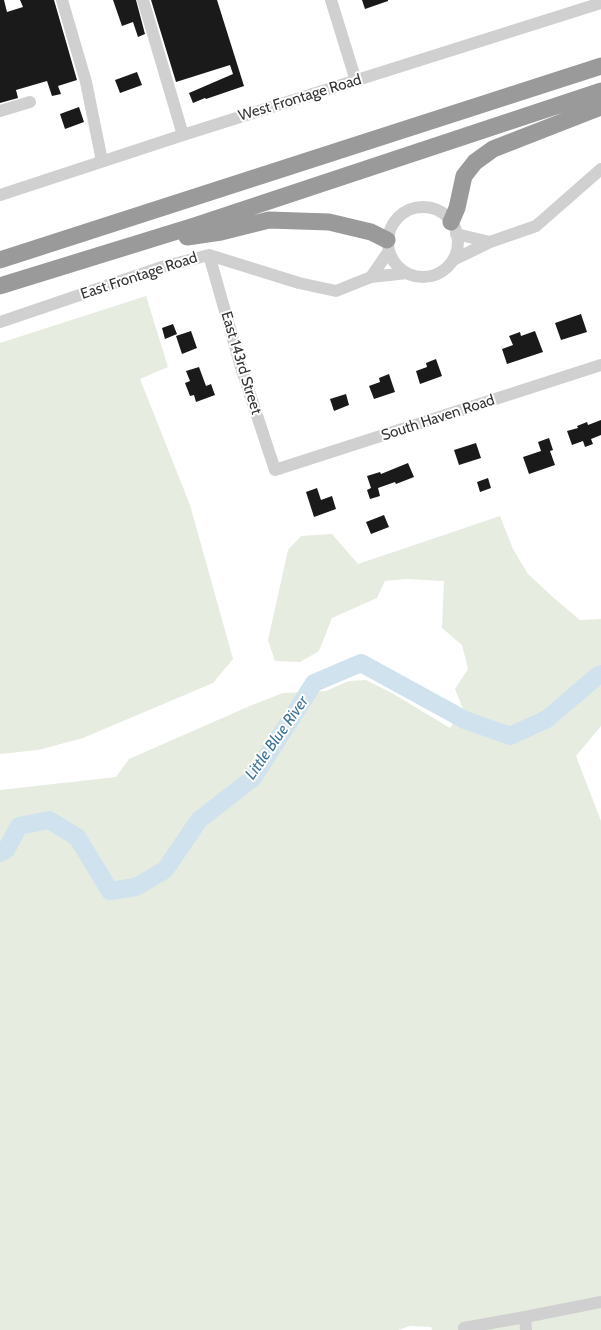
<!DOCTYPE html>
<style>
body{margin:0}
canvas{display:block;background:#fff}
</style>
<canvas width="601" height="1330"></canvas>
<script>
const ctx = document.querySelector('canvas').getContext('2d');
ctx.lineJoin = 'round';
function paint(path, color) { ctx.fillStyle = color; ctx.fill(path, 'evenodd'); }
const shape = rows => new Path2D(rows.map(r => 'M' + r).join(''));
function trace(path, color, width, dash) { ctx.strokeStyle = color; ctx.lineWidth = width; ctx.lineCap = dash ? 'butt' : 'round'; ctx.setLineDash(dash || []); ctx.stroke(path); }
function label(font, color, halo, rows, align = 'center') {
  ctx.font = font + ' Cabin,sans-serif'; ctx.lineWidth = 4; ctx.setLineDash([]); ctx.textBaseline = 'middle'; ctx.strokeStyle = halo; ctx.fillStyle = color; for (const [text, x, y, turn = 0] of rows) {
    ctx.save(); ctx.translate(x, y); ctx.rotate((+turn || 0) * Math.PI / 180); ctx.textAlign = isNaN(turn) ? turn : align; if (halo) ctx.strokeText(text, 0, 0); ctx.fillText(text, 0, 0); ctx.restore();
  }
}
paint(shape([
 [146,296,168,367,140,379,190,505,233,659,213,683,83,738,38,750,0,754,0,343],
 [500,516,513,549,528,574,555,599,580,620,601,619,601,726,576,756,601,821,601,1330,432,1330,431,1327,410,1326,398,1330,0,1330,0,790,116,777,129,759,252,705,283,693,326,691,349,681,366,680,392,693,450,728,463,709,455,689,468,669,462,645,442,628,444,581,405,579,385,581,377,598,332,618,319,651,300,662,275,661,268,640,288,550,301,536,332,534,358,564]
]), '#e6ecdf');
trace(shape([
 [0,853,6,850,19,826,49,820,77,837,110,891,136,887,165,870,199,820,253,778,314,683,361,663,465,720,510,736,547,719,597,676,601,674]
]), '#cfe2ee', 18);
paint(shape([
 [0,0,4,0,7,12,23,7,20,0,54,0,77,80,58,86,61,94,52,96,47,81,16,90,18,98,0,103],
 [113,0,136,0,145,34,138,37,133,22,122,26],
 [151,0,217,0,244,86,206,99,205,98,193,103,189,93,233,74,230,65,176,82],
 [362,0,388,0,388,1,365,9],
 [137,72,142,85,120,93,115,80],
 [79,107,84,122,65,129,60,114],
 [581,314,587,332,561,340,555,323],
 [173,324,177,334,165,339,162,328],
 [191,331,197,348,182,354,176,336],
 [535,331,543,352,507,364,502,349,513,345,509,336,520,332,521,336],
 [436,359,442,376,420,384,416,371,427,367,426,363],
 [199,367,206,386,211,384,215,395,196,402,194,395,190,396,185,383,190,381,186,371],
 [389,374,395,392,374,399,369,386,380,382,379,378],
 [346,394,349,405,334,411,330,399],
 [601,420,601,435,591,439,593,444,585,447,583,441,572,445,567,431,578,428,577,426,587,422,588,425],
 [549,438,553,450,550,451,555,465,529,474,523,457,541,451,538,442],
 [476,443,481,458,459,465,454,450],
 [408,463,414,477,396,484,395,482,378,488,380,496,370,499,367,490,371,488,367,476,380,472,381,474],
 [488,478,491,488,480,492,477,482],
 [317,488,321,500,332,496,336,509,314,517,306,492],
 [384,515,389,527,371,534,366,522]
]), '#1a1a1a');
trace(shape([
 [62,0,86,82,102,161],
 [143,0,183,135],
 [331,0,356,81],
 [0,111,30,102],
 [0,195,183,135,601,3],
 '388 242a35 35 0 1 1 70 0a35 35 0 1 1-70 0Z',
 [456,234,490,242],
 [209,255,241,367,275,470,601,365],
 [453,260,490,242,536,226,601,169],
 [371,277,389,251],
 [0,322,162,267,209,255,299,283,336,291,371,277,407,273],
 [464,1328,525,1317],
 [526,1330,525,1317,601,1302]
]), '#d0d0d0', 12);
trace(shape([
 [451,222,457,208,464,176,475,162,493,149,601,107],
 [187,237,221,232,269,220,329,222,371,232,387,240],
 [0,260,601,66],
 [0,286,194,226,601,91]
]), '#9a9a9a', 17);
label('15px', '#333', '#fff', [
 ["West Frontage Road",300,98,-17],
 ["East Frontage Road",139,276,-18],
 ["East 143rd Street",241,363,73],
 ["South Haven Road",438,418,-18]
]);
label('italic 16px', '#3f7597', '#fff', [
 ["Little Blue River",277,738,-55]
]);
</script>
